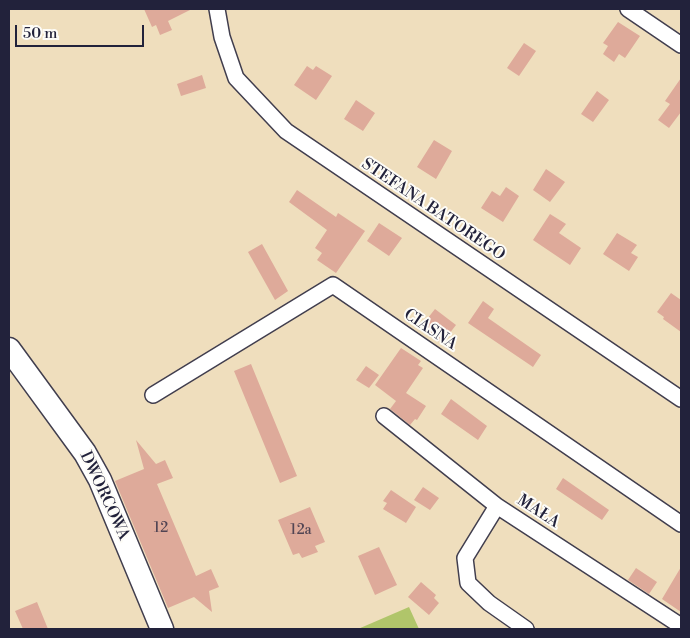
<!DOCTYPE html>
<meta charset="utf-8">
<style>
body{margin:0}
#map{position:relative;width:690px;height:638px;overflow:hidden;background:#efdebd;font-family:"Libre Bodoni",serif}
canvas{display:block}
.frame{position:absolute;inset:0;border:10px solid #22223b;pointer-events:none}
.scale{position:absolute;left:15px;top:25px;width:129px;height:22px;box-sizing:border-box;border:2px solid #22223b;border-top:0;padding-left:6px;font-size:15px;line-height:18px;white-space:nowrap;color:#22223b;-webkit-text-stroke:4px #fdfcf7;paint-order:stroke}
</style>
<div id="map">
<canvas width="690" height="638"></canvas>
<div class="frame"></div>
<div class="scale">50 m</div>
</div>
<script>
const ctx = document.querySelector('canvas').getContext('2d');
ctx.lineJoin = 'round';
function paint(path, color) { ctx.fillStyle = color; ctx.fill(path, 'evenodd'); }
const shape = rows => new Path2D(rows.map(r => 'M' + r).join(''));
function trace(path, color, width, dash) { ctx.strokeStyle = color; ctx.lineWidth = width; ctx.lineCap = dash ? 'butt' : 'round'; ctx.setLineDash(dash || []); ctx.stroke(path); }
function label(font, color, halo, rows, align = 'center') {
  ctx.font = font + ' "Libre Bodoni",serif'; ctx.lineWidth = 4; ctx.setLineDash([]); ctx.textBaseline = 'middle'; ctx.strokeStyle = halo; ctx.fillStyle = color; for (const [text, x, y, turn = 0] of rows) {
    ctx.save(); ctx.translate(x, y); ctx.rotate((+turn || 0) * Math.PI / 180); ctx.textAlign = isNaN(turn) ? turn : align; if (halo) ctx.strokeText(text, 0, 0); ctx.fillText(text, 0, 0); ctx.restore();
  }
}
paint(shape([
 [409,607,419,629,358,629]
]), '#b0c56a');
paint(shape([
 [144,9,192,9,168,21,172,30,160,35,156,25,152,27],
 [618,22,640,36,625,58,619,54,614,62,603,54,608,46,603,43],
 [524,43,536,51,519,76,507,68],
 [307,66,313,70,316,66,332,76,316,100,294,85],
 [202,75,206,88,181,96,177,84],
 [681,78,681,112,669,128,658,120,670,104,665,101],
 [597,91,609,100,593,122,581,114],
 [356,100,375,113,363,131,344,119],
 [434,140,452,151,436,179,417,167],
 [546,169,565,182,550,202,533,190],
 [506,187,519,196,503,222,481,208,492,191,500,196],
 [297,190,336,217,338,213,365,231,336,273,317,260,322,253,315,248,327,230,289,202],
 [550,214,566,224,559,233,581,248,570,265,533,240],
 [379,223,402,238,389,256,367,241],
 [617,233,637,245,631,253,638,257,629,271,603,254],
 [262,244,288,291,275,300,248,252],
 [671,293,681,300,681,332,663,319,664,317,657,312],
 [483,301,494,309,488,318,541,355,533,367,468,323],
 [435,309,456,325,446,338,443,336,438,342,420,328],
 [401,348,421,361,418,365,423,368,406,393,426,406,417,420,415,419,410,425,390,409,396,401,375,385],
 [251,364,297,476,280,483,234,371],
 [366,366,379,375,369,388,356,380],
 [451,399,487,426,478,440,441,414],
 [136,440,156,464,165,460,173,478,157,484,196,576,211,569,219,587,209,591,212,612,194,597,168,608,115,481,144,469],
 [563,478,609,510,602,520,556,489],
 [423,487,439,498,430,510,414,500],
 [391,490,416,507,406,523,383,509,387,503,383,501],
 [310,507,325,542,315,546,318,552,302,558,299,553,293,555,278,520],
 [379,547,397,585,375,595,358,556],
 [681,567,681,612,662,599],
 [636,568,657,582,649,594,628,580],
 [421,582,436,595,434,598,439,603,429,615,408,597],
 [37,602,48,629,23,629,15,611]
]), '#deaa9a');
const street = shape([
 [217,9,222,37,236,78,286,131,681,399],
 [628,9,681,45],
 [153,395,333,285,681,524],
 [384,416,497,506,681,626],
 [497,506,465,558,468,583,489,603,526,629]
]);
const secondary = shape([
 [9,349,85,453,100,480,162,629]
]);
trace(street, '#413e4e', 18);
trace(secondary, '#413e4e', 25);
trace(street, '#fff', 15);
trace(secondary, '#fff', 22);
label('14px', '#514453', null, [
 ["12",161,529],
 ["12a",301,531]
]);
label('16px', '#22223b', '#fdfcf7', [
 ["STEFANA BATOREGO",433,210,34],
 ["CIASNA",430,330,34],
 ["DWORCOWA",104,496,65],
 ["MAŁA",538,512,33]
]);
</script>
